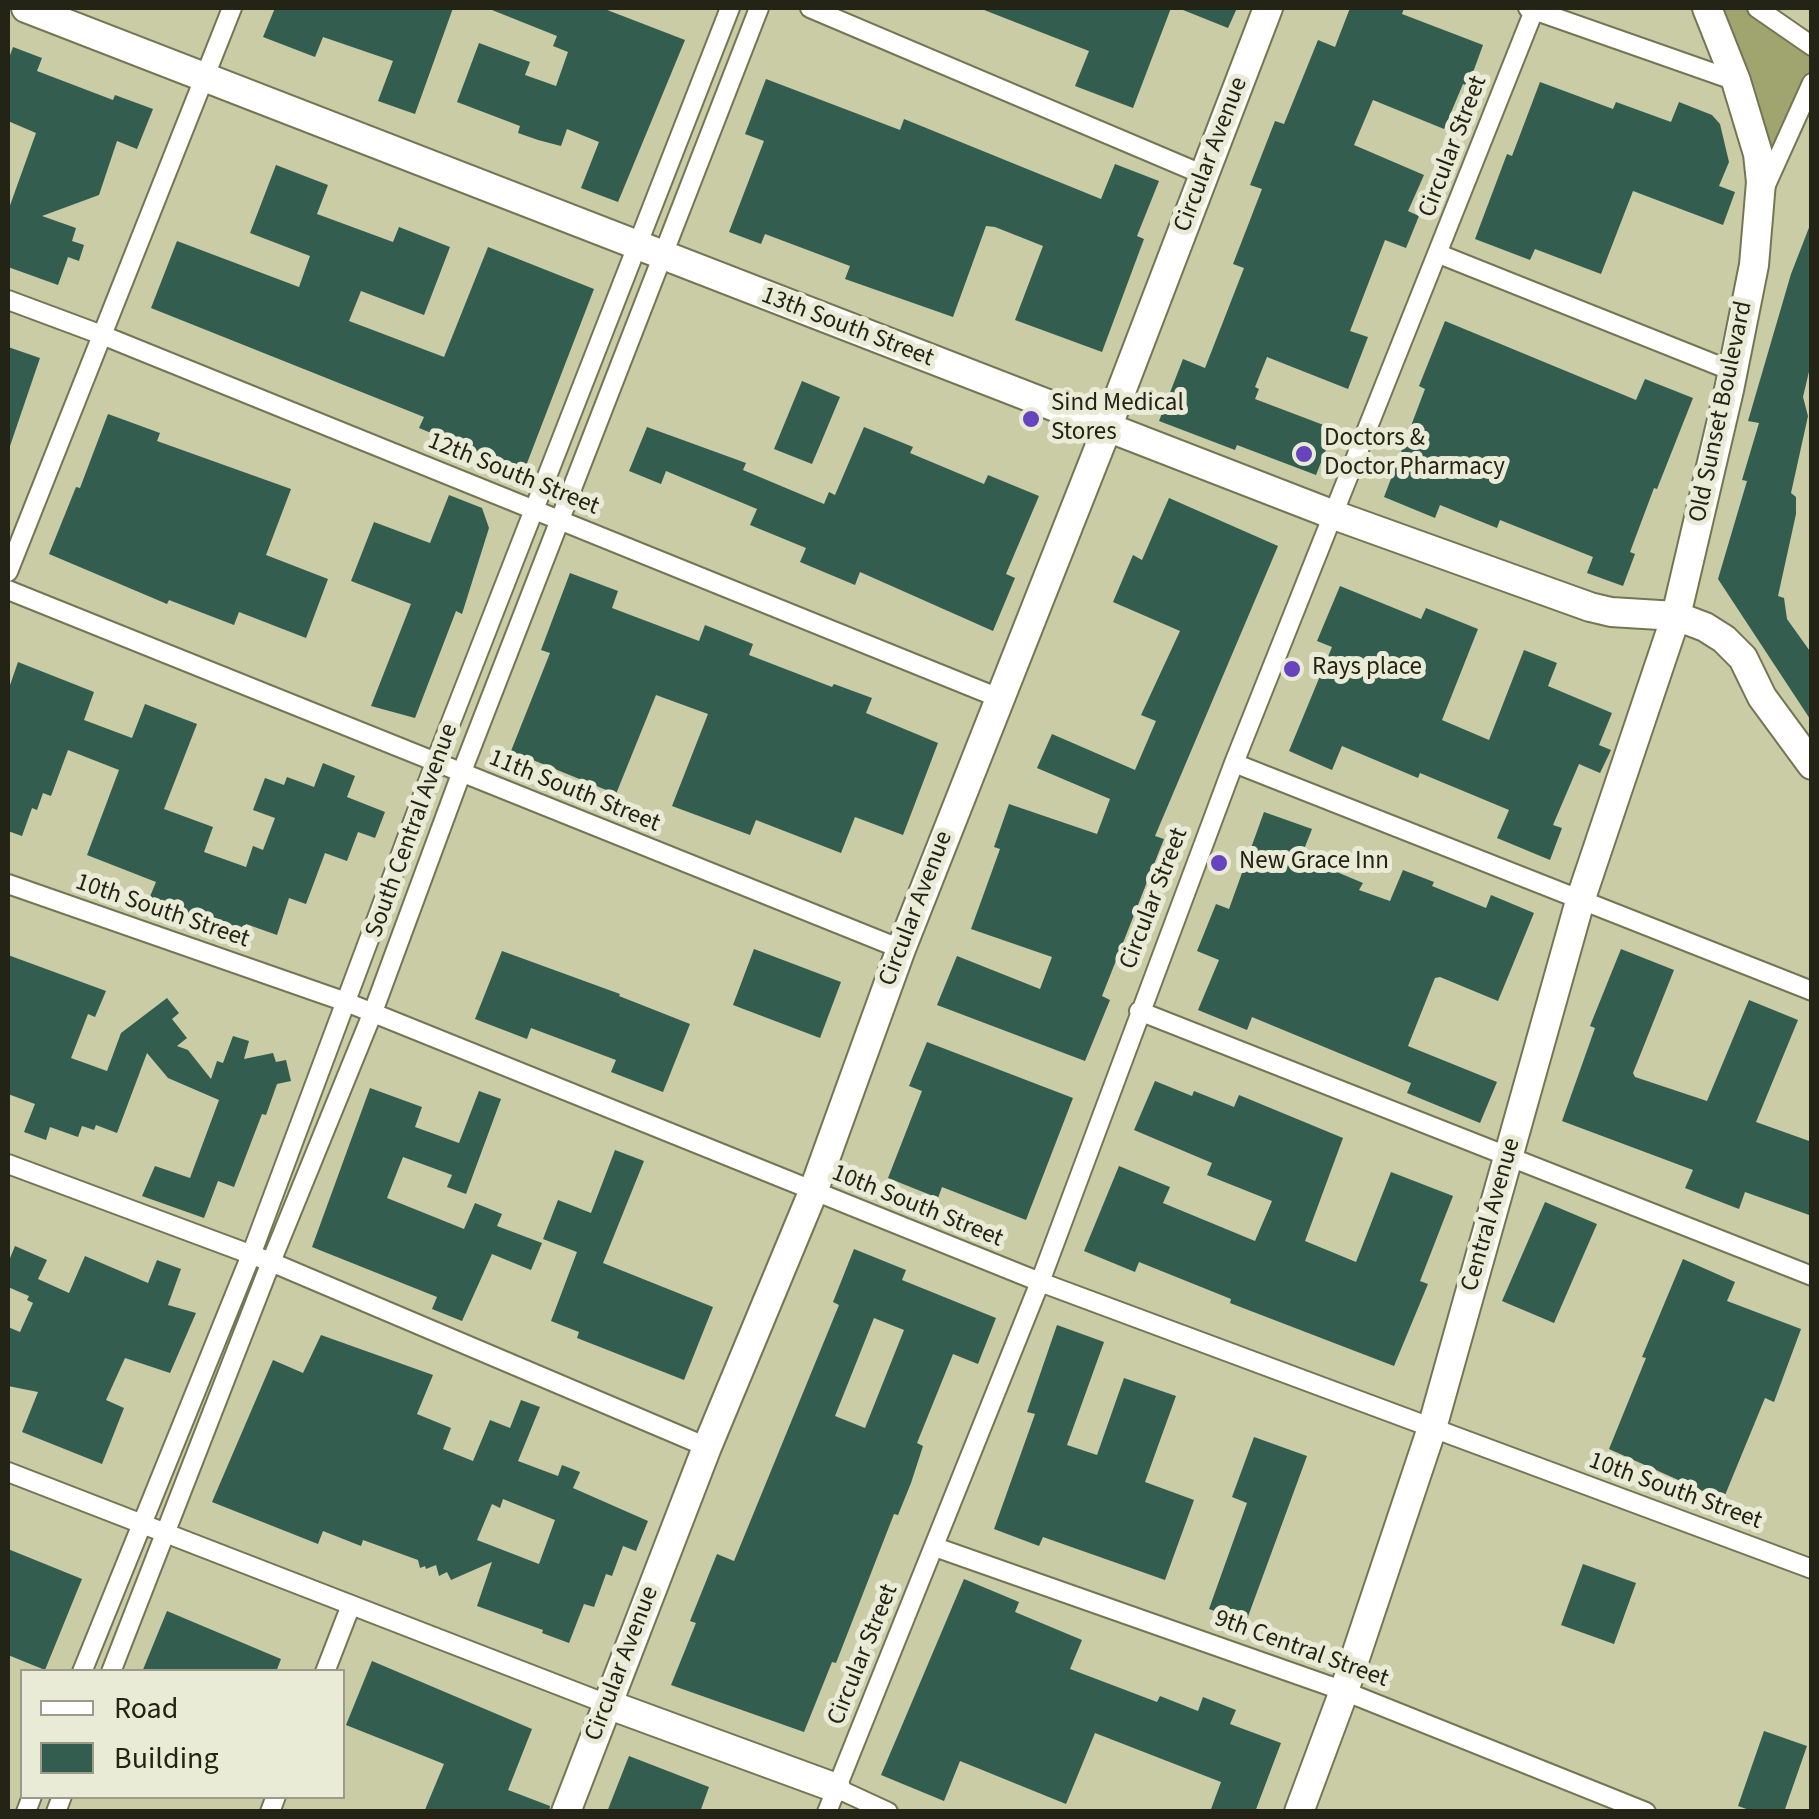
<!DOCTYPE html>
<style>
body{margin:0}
#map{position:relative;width:1819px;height:1819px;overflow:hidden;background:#c9cca5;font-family:"Source Sans 3",sans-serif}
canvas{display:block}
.frame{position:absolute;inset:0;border:10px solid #232415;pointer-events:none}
.legend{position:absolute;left:20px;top:1669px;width:325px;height:130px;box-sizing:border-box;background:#e9ebd7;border:2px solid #9a9b89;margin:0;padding:12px 18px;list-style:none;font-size:30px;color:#232415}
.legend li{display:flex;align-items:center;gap:20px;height:50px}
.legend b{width:50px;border:2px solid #9a9b89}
</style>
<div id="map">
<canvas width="1819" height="1819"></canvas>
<div class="frame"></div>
<ul class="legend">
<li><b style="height:12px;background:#fff"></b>Road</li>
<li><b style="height:28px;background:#325d4f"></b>Building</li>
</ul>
</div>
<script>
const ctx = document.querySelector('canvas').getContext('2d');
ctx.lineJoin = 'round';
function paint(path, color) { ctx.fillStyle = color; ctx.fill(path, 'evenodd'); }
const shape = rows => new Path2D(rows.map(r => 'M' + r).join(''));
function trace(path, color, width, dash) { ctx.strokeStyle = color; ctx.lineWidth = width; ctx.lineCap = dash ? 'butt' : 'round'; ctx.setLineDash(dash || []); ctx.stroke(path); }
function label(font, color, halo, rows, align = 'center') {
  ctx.font = font + ' "Source Sans 3",sans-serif'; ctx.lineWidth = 10; ctx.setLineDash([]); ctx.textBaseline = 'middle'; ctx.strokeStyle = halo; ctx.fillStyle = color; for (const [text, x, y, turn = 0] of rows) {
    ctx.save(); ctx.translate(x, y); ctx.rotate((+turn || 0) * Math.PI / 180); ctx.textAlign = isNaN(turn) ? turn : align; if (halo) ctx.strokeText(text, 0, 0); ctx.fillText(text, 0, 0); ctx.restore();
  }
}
paint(shape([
 [1707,8,1757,8,1811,46,1811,83,1761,197]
]), '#a0a46f');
paint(shape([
 [275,8,453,8,415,114,378,101,393,61,323,37,315,57,263,37],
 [487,8,602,8,685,40,618,202,581,188,599,142,567,129,561,146,538,140,518,133,520,126,457,102,479,43,530,62,525,75,556,86,568,52,553,46,557,36],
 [979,8,1171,8,1133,108,1075,86,1089,51],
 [1178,8,1237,8,1228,28],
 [1350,8,1404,8,1402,14,1483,45,1468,86,1463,84,1444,129,1373,100,1354,145,1424,175,1408,211,1419,216,1406,248,1385,240,1350,331,1368,337,1348,389,1267,357,1255,387,1259,389,1255,399,1334,429,1316,475,1237,445,1235,450,1159,421,1183,359,1205,368,1244,268,1233,264,1262,189,1250,185,1275,121,1284,124,1318,40,1335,47],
 [13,47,42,58,37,71,113,100,115,95,153,109,137,149,117,141,99,195,42,216,76,228,72,241,84,245,79,261,68,257,58,285,8,267,8,211,36,133,8,121,8,61],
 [766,79,900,130,904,119,1101,199,1115,164,1159,181,1137,236,1144,239,1102,352,1015,320,1043,246,995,227,986,226,953,317,845,279,850,266,765,234,761,244,729,232,764,141,745,134],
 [1540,82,1613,109,1616,102,1671,122,1679,102,1712,115,1720,124,1729,162,1719,186,1735,192,1723,225,1633,191,1601,274,1535,249,1530,260,1475,239,1507,154,1512,156],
 [276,165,328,185,317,214,393,242,399,227,450,247,424,315,361,291,349,321,444,357,488,247,594,289,524,471,419,428,424,417,151,308,177,241,299,287,310,256,250,233],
 [1810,225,1812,359,1803,397,1808,416,1791,493,1796,497,1796,514,1778,596,1784,598,1787,619,1812,654,1812,722,1718,579,1747,481,1742,480,1759,423,1748,421,1791,274],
 [1445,321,1636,400,1645,379,1693,398,1657,489,1654,488,1630,552,1635,554,1623,586,1587,573,1593,557,1500,520,1497,528,1440,505,1435,518,1384,497,1425,389,1419,386],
 [8,347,40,358,10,446,8,446],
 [802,381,840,397,812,464,774,449],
 [108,414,160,433,157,441,291,489,266,555,328,579,306,638,239,612,234,625,169,600,167,604,49,554,76,487,80,488],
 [647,427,746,463,743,470,824,504,829,492,835,495,864,427,913,447,910,453,984,484,988,475,1039,496,1006,574,1015,578,993,631,860,572,855,585,800,562,806,548,750,525,757,509,666,471,661,484,629,471],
 [449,495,482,508,489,528,462,614,456,611,415,718,371,706,411,604,351,581,374,522,430,543],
 [1169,498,1278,546,1155,836,1164,839,1102,996,1110,1000,1085,1061,937,1005,957,956,1040,989,1052,957,971,929,1000,849,994,847,1009,804,1097,834,1110,799,1037,768,1052,734,1135,770,1156,721,1141,715,1180,631,1113,602,1133,555,1142,560],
 [570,573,618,591,612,608,699,641,705,625,753,644,749,655,832,687,834,684,872,698,866,713,938,743,903,835,855,817,841,853,756,820,750,835,672,806,708,714,656,695,616,794,511,751,550,653,541,650],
 [1340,586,1421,619,1426,608,1478,629,1442,720,1489,740,1524,650,1557,663,1548,686,1612,713,1599,745,1611,750,1600,773,1579,764,1553,825,1562,828,1550,860,1497,838,1509,810,1420,773,1418,778,1342,746,1332,770,1289,751,1332,647,1317,641],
 [18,662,94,692,84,720,132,738,145,704,197,724,164,809,213,827,204,852,246,867,253,846,263,850,275,818,253,810,265,778,284,785,287,777,314,787,323,763,355,776,347,797,385,812,375,838,358,832,347,861,325,853,306,904,289,898,277,935,246,924,241,939,217,931,219,925,149,899,156,882,87,855,119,770,68,750,51,796,43,793,37,810,32,808,22,836,8,831,8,691],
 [1264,812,1312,829,1301,857,1363,883,1359,890,1390,901,1403,870,1434,882,1432,886,1486,908,1491,895,1534,913,1498,1001,1440,977,1435,978,1408,1046,1497,1082,1480,1123,1407,1093,1411,1083,1252,1017,1247,1030,1198,1010,1219,960,1197,951,1216,904,1229,909],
 [754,949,841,982,820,1038,733,1005],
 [1621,949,1674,970,1633,1073,1635,1077,1707,1101,1749,1000,1798,1020,1756,1122,1812,1142,1812,1216,1745,1192,1739,1209,1685,1188,1693,1170,1562,1121,1595,1028,1590,1026],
 [502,951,620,994,619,996,690,1024,663,1092,611,1072,616,1060,531,1028,527,1039,475,1019],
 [8,955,106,991,95,1017,88,1014,71,1058,107,1071,121,1033,167,998,179,1013,172,1019,187,1038,177,1046,188,1050,211,1079,217,1061,223,1063,233,1036,249,1041,244,1059,273,1053,276,1062,286,1060,291,1081,277,1084,266,1115,262,1114,234,1187,218,1181,204,1218,142,1196,155,1166,190,1178,219,1100,168,1078,147,1053,117,1133,96,1125,94,1130,82,1126,78,1137,50,1127,46,1140,24,1132,35,1104,8,1094],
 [927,1042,1073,1098,1026,1220,942,1187,938,1198,888,1178,922,1091,909,1086],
 [1155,1081,1192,1096,1194,1091,1234,1107,1239,1095,1343,1138,1305,1241,1356,1262,1391,1172,1453,1196,1420,1281,1428,1284,1394,1366,1230,1303,1231,1299,1139,1262,1135,1272,1084,1251,1119,1166,1170,1187,1163,1203,1255,1241,1272,1201,1207,1175,1212,1163,1134,1130],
 [370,1088,422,1107,415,1127,459,1143,479,1091,501,1099,466,1194,447,1187,452,1175,403,1157,387,1198,464,1229,475,1203,502,1214,497,1226,542,1243,531,1270,492,1254,462,1321,432,1309,437,1297,312,1247],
 [615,1150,644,1161,603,1263,713,1307,684,1380,577,1338,579,1332,551,1321,577,1252,543,1239,558,1200,591,1213],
 [1545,1202,1597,1224,1554,1323,1502,1301],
 [15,1246,47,1260,38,1279,69,1293,85,1256,148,1283,157,1260,181,1269,168,1305,196,1313,170,1373,125,1358,106,1400,124,1408,102,1464,22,1432,38,1392,8,1386,8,1327,20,1332,33,1303,27,1300,29,1296,8,1287,8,1263],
 [854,1249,906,1270,902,1280,996,1318,978,1364,953,1354,917,1443,923,1446,911,1483,898,1515,894,1514,836,1663,832,1662,804,1732,671,1685,696,1623,690,1621,717,1554,734,1561,839,1305,833,1302],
 [874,1318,904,1330,865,1428,835,1416],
 [1683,1259,1735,1282,1727,1301,1801,1329,1774,1402,1765,1398,1723,1500,1609,1449,1646,1358,1642,1357],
 [1057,1325,1104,1342,1067,1445,1097,1455,1124,1378,1176,1396,1145,1482,1194,1500,1165,1580,1043,1537,1039,1546,994,1529,1035,1414,1027,1412],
 [321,1335,433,1375,417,1414,451,1428,443,1449,473,1461,490,1420,510,1428,521,1400,540,1407,518,1461,558,1476,562,1465,580,1472,573,1488,648,1521,636,1551,623,1546,612,1576,606,1574,594,1607,584,1604,569,1643,542,1633,543,1630,477,1606,492,1562,451,1580,447,1572,439,1576,436,1565,426,1569,425,1566,420,1568,418,1560,363,1540,361,1546,323,1531,318,1544,212,1502,273,1360,303,1373],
 [503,1499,555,1520,539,1564,477,1540,492,1504,500,1508],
 [1254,1437,1307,1456,1246,1622,1209,1609,1247,1503,1232,1497],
 [8,1549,82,1579,45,1670,8,1655],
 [1583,1564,1636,1583,1614,1644,1561,1625],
 [964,1579,1019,1602,1015,1612,1082,1640,1070,1669,1157,1702,1160,1696,1198,1711,1203,1697,1236,1710,1230,1724,1281,1743,1255,1812,1210,1812,1221,1782,1095,1733,1066,1804,960,1761,944,1801,881,1775],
 [167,1611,281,1659,276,1672,142,1672],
 [372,1661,532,1729,508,1790,550,1806,549,1812,424,1812,444,1764,346,1725],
 [1764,1731,1807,1746,1784,1812,1755,1812,1738,1806],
 [629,1756,709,1787,700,1812,607,1812]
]), '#325d4f');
const street = shape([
 [810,8,1204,175],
 [1528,8,1736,81],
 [1757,8,1812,46],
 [1765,187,1812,83],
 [1439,254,1732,371],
 [8,300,102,335,999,698],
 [8,572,232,8],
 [8,590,901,949],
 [1234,763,1812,991],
 [8,884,346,1002,1040,1282,1812,1569],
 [1139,1011,1812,1276],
 [8,1164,271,1262,707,1447],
 [8,1472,607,1704],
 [935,1547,1344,1691,1646,1812],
 [82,1672,251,1255,435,763,730,8],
 [111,1672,271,1262,373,1012,461,774,759,8],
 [325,1672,351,1605],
 [836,1788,888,1812],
 [26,1812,32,1796],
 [56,1812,62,1796],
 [270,1812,276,1796],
 [827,1812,1040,1282,1234,763,1535,8]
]);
const secondary = shape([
 [26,8,1334,515,1590,607,1611,612,1676,616,1705,627,1724,639,1743,658,1762,697,1812,765],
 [607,1704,836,1788],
 [566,1812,707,1447,813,1192,901,949,1107,428,1268,8],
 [1299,1812,1344,1691,1432,1428,1580,901,1676,616,1729,390,1754,265,1761,182,1758,154,1736,81,1707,8]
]);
trace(street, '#737652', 22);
trace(secondary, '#737652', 32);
trace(street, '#fff', 18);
trace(secondary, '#fff', 28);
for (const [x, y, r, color] of [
 [1031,419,10,"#6744bd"],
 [1304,454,10,"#6744bd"],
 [1292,669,10,"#6744bd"],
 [1219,863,10,"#6744bd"]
]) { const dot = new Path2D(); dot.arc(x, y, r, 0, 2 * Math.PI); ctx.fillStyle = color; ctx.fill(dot); trace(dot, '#e9ebd7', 4); }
label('25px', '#232415', '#e9ebd7', [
 ["Circular Street",1454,147,-69],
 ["Circular Avenue",1212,155,-69],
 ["13th South Street",847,328,21],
 ["Old Sunset Boulevard",1722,412,-78],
 ["12th South Street",513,475,22],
 ["11th South Street",574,792,22],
 ["South Central Avenue",413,831,-70],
 ["Circular Street",1155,899,-69],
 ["Circular Avenue",917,909,-69],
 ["10th South Street",162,912,19],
 ["10th South Street",917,1207,22],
 ["Central Avenue",1492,1215,-74],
 ["10th South Street",1675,1492,20],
 ["9th Central Street",1301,1650,20],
 ["Circular Street",864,1655,-68],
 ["Circular Avenue",623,1664,-69]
]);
label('25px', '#232415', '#e9ebd7', [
 ["Sind Medical",1051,405],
 ["Stores",1051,434],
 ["Doctors &",1324,440],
 ["Doctor Pharmacy",1324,469],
 ["Rays place",1312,669],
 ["New Grace Inn",1239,863]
], 'left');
</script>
